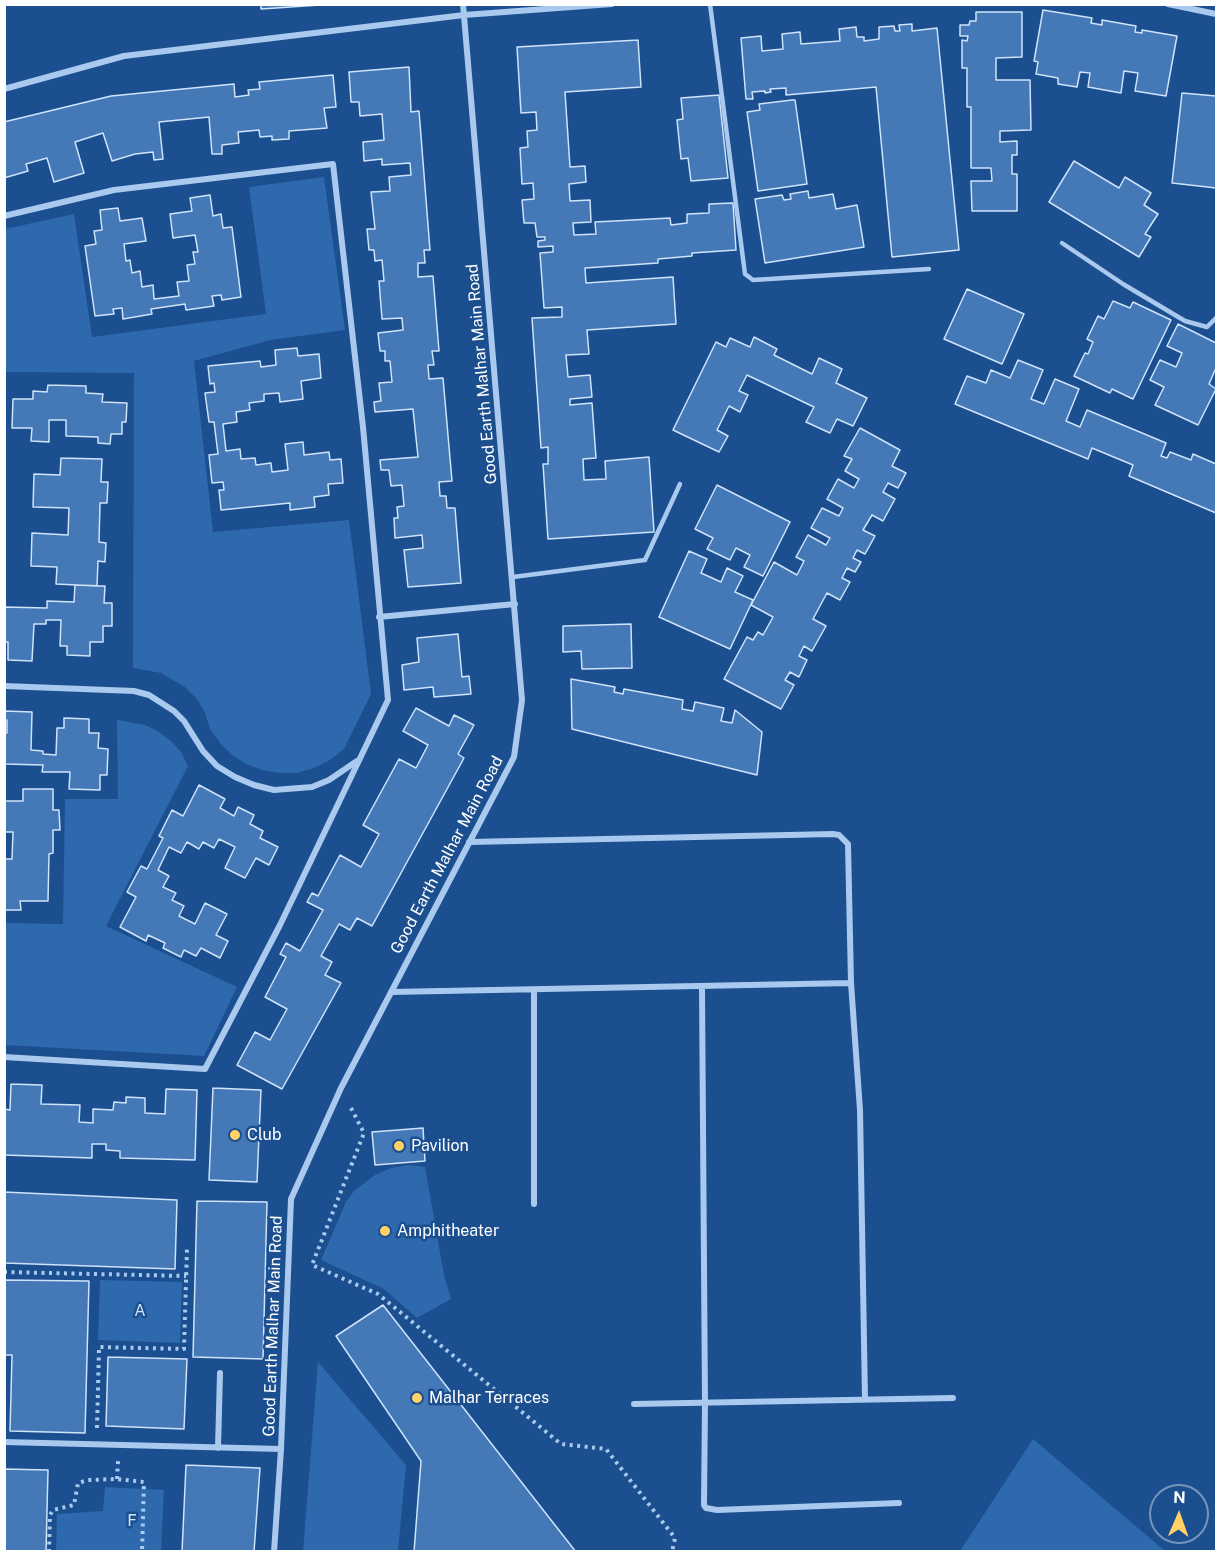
<!DOCTYPE html>
<style>
body{margin:0}
#map{position:relative;width:1221px;height:1556px;overflow:hidden;background:#1b4f8f;font-family:"Public Sans",sans-serif}
canvas{display:block}
.frame{position:absolute;inset:0;border:6px solid #fff;pointer-events:none}
.north{position:absolute;left:1149px;top:1484px;width:60px;height:60px;box-sizing:border-box;background:#1b4f8f;border:2px solid #7695bc;border-radius:50%;rotate:2deg;font-size:16px;font-weight:700;line-height:24px;text-align:center;color:#fff}
.north::after{content:'';display:block;margin:auto;width:21px;height:27px;background:#ffd166;clip-path:polygon(50% 0,100% 100%,50% 72%,0 100%)}
</style>
<div id="map">
<canvas width="1221" height="1556"></canvas>
<div class="frame"></div>
<div class="north">N</div>
</div>
<script>
const ctx = document.querySelector('canvas').getContext('2d');
ctx.lineJoin = 'round';
function paint(path, color) { ctx.fillStyle = color; ctx.fill(path, 'evenodd'); }
const shape = rows => new Path2D(rows.map(r => 'M' + r).join(''));
function trace(path, color, width, dash) { ctx.strokeStyle = color; ctx.lineWidth = width; ctx.lineCap = dash ? 'butt' : 'round'; ctx.setLineDash(dash || []); ctx.stroke(path); }
function label(font, color, halo, rows, align = 'center') {
  ctx.font = font + ' "Public Sans",sans-serif'; ctx.lineWidth = 5; ctx.setLineDash([]); ctx.textBaseline = 'middle'; ctx.strokeStyle = halo; ctx.fillStyle = color; for (const [text, x, y, turn = 0] of rows) {
    ctx.save(); ctx.translate(x, y); ctx.rotate((+turn || 0) * Math.PI / 180); ctx.textAlign = isNaN(turn) ? turn : align; if (halo) ctx.strokeText(text, 0, 0); ctx.fillText(text, 0, 0); ctx.restore();
  }
}
paint(shape([
 [324,177,345,330,270,340,194,361,213,532,349,520,371,694,344,749,330,760,314,768,297,773,280,773,262,770,246,764,232,755,220,743,210,729,205,713,197,699,185,687,161,673,133,668,134,373,5,372,5,229,74,214,92,337,266,314,249,187],
 [117,720,145,725,157,731,170,740,181,752,188,766,106,926,237,987,204,1056,5,1045,5,923,63,924,65,799,118,799],
 [408,1165,425,1167,444,1275,451,1299,417,1318,384,1289,321,1260,346,1202,354,1191,375,1175,391,1168],
 [100,1280,182,1282,180,1343,98,1340],
 [318,1362,406,1465,398,1551,303,1551],
 [1033,1439,1165,1551,960,1551],
 [105,1487,164,1490,161,1551,56,1551,57,1514,103,1511]
]), '#2e69ad');
const building = shape([
 [261,4,335,4,261,9,261,4],
 [1043,10,1092,18,1091,23,1102,25,1102,20,1136,26,1135,32,1142,33,1142,30,1177,36,1166,96,1135,91,1138,73,1124,71,1121,93,1088,87,1090,73,1080,72,1077,87,1058,84,1058,78,1036,74,1038,62,1034,61,1043,10],
 [976,12,1022,12,1022,57,996,58,996,80,1030,80,1031,130,1000,131,1000,142,1017,141,1017,155,1012,155,1012,174,1017,174,1017,211,972,211,971,181,992,181,991,168,971,168,971,107,967,107,967,68,962,68,962,40,967,41,968,36,960,36,960,25,969,25,970,21,976,21,976,12],
 [912,24,912,31,937,28,959,250,892,257,876,87,786,95,786,88,770,89,771,92,765,93,765,91,752,92,753,99,746,99,741,38,761,36,762,51,783,49,782,34,800,32,801,44,840,41,839,29,856,27,857,37,864,37,864,41,879,39,879,27,894,26,895,31,900,31,899,25,912,24],
 [638,40,641,87,565,92,570,167,585,166,586,182,569,184,570,201,590,200,591,222,573,223,574,235,596,234,595,222,670,218,671,225,687,223,687,214,709,213,709,204,733,203,736,250,692,253,692,256,658,259,658,263,585,268,586,283,673,277,676,324,587,330,589,354,566,355,568,377,590,375,592,397,570,399,570,405,592,403,596,458,583,459,584,480,606,479,605,461,649,457,654,532,548,539,543,464,548,464,548,447,541,448,532,318,562,317,562,307,544,308,540,253,553,252,553,246,538,247,538,241,545,240,545,237,537,237,535,223,524,223,522,200,534,199,533,183,522,184,520,148,528,147,527,131,537,130,536,112,521,113,517,47,638,40],
 [409,67,411,112,419,111,430,250,424,250,425,263,418,263,418,277,433,276,439,351,432,351,434,365,428,365,429,379,443,378,452,481,439,482,440,496,446,496,447,508,455,508,461,583,408,587,404,550,423,548,422,535,395,538,394,518,398,518,397,507,404,506,402,485,391,486,389,470,381,470,380,460,418,457,413,409,375,412,374,402,381,401,379,383,392,382,390,361,385,361,385,351,380,351,378,333,403,330,402,318,382,319,379,281,384,281,382,260,375,261,374,250,369,250,367,229,375,229,371,192,390,191,389,177,411,175,410,163,382,165,382,159,364,161,363,142,384,140,382,114,360,116,359,102,351,102,349,72,409,67],
 [333,75,336,107,324,108,327,128,289,131,289,139,272,140,272,136,260,137,259,130,238,132,239,143,222,145,222,154,212,154,209,117,159,122,163,159,154,160,153,152,135,154,112,161,103,133,75,142,84,173,54,182,47,158,26,164,28,171,4,178,4,122,111,96,234,84,235,97,249,95,248,90,260,89,259,82,333,75],
 [1182,93,1216,96,1216,188,1172,183,1182,93],
 [719,95,728,178,691,181,688,158,681,159,677,120,683,119,681,98,719,95],
 [792,100,795,100,807,184,758,191,747,112,760,110,759,104,792,100],
 [1074,161,1119,188,1125,177,1151,193,1144,205,1158,214,1145,234,1151,237,1139,257,1049,202,1074,161],
 [808,191,809,198,833,194,836,209,857,205,864,247,765,263,755,199,782,195,784,200,791,199,790,194,808,191],
 [210,195,213,216,221,214,223,228,232,227,241,297,222,300,221,295,212,296,214,306,186,310,185,304,151,309,152,314,123,319,122,308,113,309,114,314,95,316,85,246,96,244,94,231,102,230,100,210,118,208,120,221,142,218,146,241,124,244,126,261,130,260,132,273,140,271,142,287,153,285,154,299,179,296,177,282,189,281,187,265,195,264,193,252,198,252,195,235,173,238,170,214,192,211,190,198,210,195],
 [967,289,1024,314,1002,364,944,339,967,289],
 [1113,301,1130,308,1133,302,1171,320,1133,399,1112,389,1110,393,1074,376,1085,353,1088,354,1093,342,1087,339,1098,316,1104,319,1113,301],
 [1178,324,1216,343,1216,368,1209,384,1216,389,1198,425,1155,405,1164,387,1150,380,1160,360,1176,367,1182,353,1167,346,1178,324],
 [754,337,777,349,774,355,812,374,819,358,842,369,836,383,867,398,853,426,837,419,830,433,806,422,814,407,747,375,739,391,748,395,740,412,729,406,717,430,728,436,719,452,673,430,716,342,726,347,730,338,750,347,754,337],
 [297,348,298,356,319,354,321,378,301,381,303,399,280,402,279,393,264,394,264,401,249,403,250,410,236,412,237,422,223,424,226,451,240,449,241,459,255,458,256,465,271,463,272,472,288,470,285,444,303,442,304,455,329,452,330,460,341,459,343,483,328,484,329,495,314,497,315,507,290,510,290,503,221,510,219,490,224,490,223,482,212,483,209,455,218,454,214,422,209,422,205,393,215,392,214,383,210,384,208,366,260,361,261,367,276,365,275,350,297,348],
 [1018,360,1043,370,1031,399,1044,404,1055,379,1079,389,1066,421,1080,427,1087,410,1166,443,1161,456,1167,458,1170,452,1191,460,1193,454,1216,464,1216,513,1129,476,1133,465,1092,448,1088,459,955,404,967,376,986,383,991,370,1010,378,1018,360],
 [48,385,86,386,86,393,103,394,102,402,127,403,126,422,122,422,122,434,111,434,110,444,98,443,98,437,66,436,66,420,49,420,49,442,31,441,32,428,12,428,13,399,33,399,33,391,47,392,48,385],
 [860,428,900,450,892,466,906,473,898,488,888,483,883,492,895,499,883,521,872,515,863,530,875,536,865,554,857,550,853,558,861,562,855,572,847,568,842,578,850,582,840,600,827,593,813,619,826,626,812,651,804,646,799,656,807,660,799,677,790,672,785,680,794,685,781,709,724,679,747,637,753,640,758,632,763,635,773,617,751,605,774,562,797,575,804,561,796,557,808,535,826,545,830,538,811,528,822,508,839,516,843,508,827,499,838,479,854,488,859,479,845,471,852,459,844,456,860,428],
 [61,458,102,459,101,482,108,482,107,503,100,503,99,542,106,543,105,562,98,561,97,586,56,584,57,567,31,566,32,533,68,535,69,508,33,507,34,474,60,475,61,458],
 [717,485,790,522,763,576,744,567,750,555,736,548,730,560,707,549,713,538,695,529,717,485],
 [689,551,707,559,701,573,721,582,727,568,743,576,735,592,753,600,730,649,659,617,689,551],
 [75,585,105,586,104,603,112,603,112,626,103,626,103,642,90,642,90,656,67,655,67,646,60,646,61,620,46,620,46,624,34,624,32,661,8,660,8,642,4,642,4,607,47,608,47,601,74,602,75,585],
 [631,624,632,668,582,669,581,651,563,652,563,626,631,624],
 [458,634,462,677,469,676,471,694,434,697,433,687,404,690,402,665,419,662,417,638,458,634],
 [571,679,615,687,614,692,623,694,624,689,683,700,682,709,693,711,695,702,724,708,721,721,732,723,735,710,762,732,757,775,572,729,571,679],
 [416,708,449,726,454,715,474,725,458,754,464,758,372,926,357,918,350,930,339,924,321,956,332,962,325,975,341,983,282,1089,237,1065,255,1032,270,1040,287,1009,265,997,286,957,280,954,286,943,300,951,323,910,307,902,312,893,318,896,340,855,361,867,379,834,363,825,399,759,416,768,428,745,403,731,416,708],
 [5,711,32,712,31,750,43,751,43,754,56,755,57,728,64,728,64,718,89,719,89,733,99,733,98,748,108,749,107,775,100,775,100,790,69,789,70,772,42,772,43,765,4,764,4,733,7,733,7,720,5,720,5,711],
 [199,785,225,799,220,808,234,816,238,807,254,815,250,824,263,831,260,838,278,847,269,865,256,858,245,878,225,868,235,847,219,839,214,848,203,842,199,849,187,842,181,853,169,847,158,870,169,876,163,887,176,893,172,900,184,906,179,916,195,924,205,903,227,914,216,935,228,941,220,958,201,948,196,956,184,950,181,957,163,948,165,943,148,935,146,941,120,927,136,897,127,892,141,866,147,869,163,838,159,836,172,810,183,816,199,785],
 [23,789,53,789,53,810,59,810,60,830,53,830,53,853,49,854,48,901,20,901,21,910,4,910,4,859,12,859,13,832,4,832,4,801,23,801,23,789],
 [11,1084,42,1085,41,1104,80,1105,79,1122,93,1123,93,1109,113,1110,114,1102,126,1103,126,1097,145,1098,145,1113,165,1114,166,1089,197,1090,195,1160,120,1158,120,1151,106,1150,106,1144,92,1144,92,1158,4,1155,4,1109,10,1110,11,1084],
 [213,1088,261,1090,257,1182,209,1180,213,1088],
 [423,1128,425,1161,375,1165,372,1132,423,1128],
 [4,1192,177,1200,175,1269,4,1263,4,1192],
 [197,1201,267,1202,263,1359,193,1357,197,1201],
 [4,1280,89,1281,85,1433,10,1431,12,1355,4,1355,4,1280],
 [383,1305,576,1552,414,1552,421,1461,336,1336,383,1305],
 [108,1357,187,1359,184,1429,106,1426,108,1357],
 [186,1465,260,1468,254,1552,182,1552,186,1465],
 [4,1469,48,1470,46,1552,4,1552,4,1469]
]);
paint(building, '#4478b7');
trace(building, '#cfe3fa', 1.5);
trace(shape([
 [351,1108,364,1133,312,1265,378,1294,561,1444,606,1449,675,1538,672,1552],
 [4,1272,186,1276],
 [97,1428,99,1347,184,1349,187,1248],
 [117,1479,118,1461],
 [49,1552,50,1515,53,1510,74,1505,78,1483,88,1480,117,1479,144,1482,142,1552]
]), '#a9c9ee', 4, [3, 4.5]);
trace(shape([
 [710,4,745,274,753,280,929,269],
 [1062,243,1123,284,1185,321,1207,327,1216,318],
 [513,577,645,560,680,484]
]), '#a9c9ee', 4.5);
trace(shape([
 [1168,4,1216,14],
 [4,89,124,56,464,15,612,4],
 [4,216,114,190,333,164,363,427,388,700,280,925,205,1069,4,1057],
 [379,617,515,604],
 [4,686,134,691,149,695,174,711,184,721,203,751,217,766,235,777,254,785,274,790,312,787,329,780,357,761],
 [469,842,833,834,839,835,848,844,851,983,860,1110,865,1399],
 [702,988,705,1403,704,1505,706,1508,717,1510,899,1503],
 [391,992,851,983],
 [534,1204,534,990],
 [634,1404,953,1398],
 [4,1442,281,1449],
 [218,1448,220,1373],
 [274,1552,281,1449,291,1199,341,1088,514,757,522,700,463,4]
]), '#a9c9ee', 6);
for (const [x, y, r, color] of [
 [235,1135,6,"#ffd166"],
 [399,1146,6,"#ffd166"],
 [385,1231,6,"#ffd166"],
 [417,1398,6,"#ffd166"]
]) { const dot = new Path2D(); dot.arc(x, y, r, 0, 2 * Math.PI); ctx.fillStyle = color; ctx.fill(dot); trace(dot, '#1b4f8f', 2); }
label('16px', '#fff', '#1b4f8f', [
 ["Good Earth Malhar Main Road",482,374,-95],
 ["Good Earth Malhar Main Road",447,855,-62],
 ["Good Earth Malhar Main Road",273,1326,-88]
]);
label('16px', '#fff', '#1b4f8f', [
 ["Club",247,1135],
 ["Pavilion",411,1146],
 ["Amphitheater",397,1231],
 ["Malhar Terraces",429,1398]
], 'left');
label('16px', '#cfe3fa', '#1b4f8f', [
 ["A",140,1311],
 ["F",132,1521]
]);
</script>
